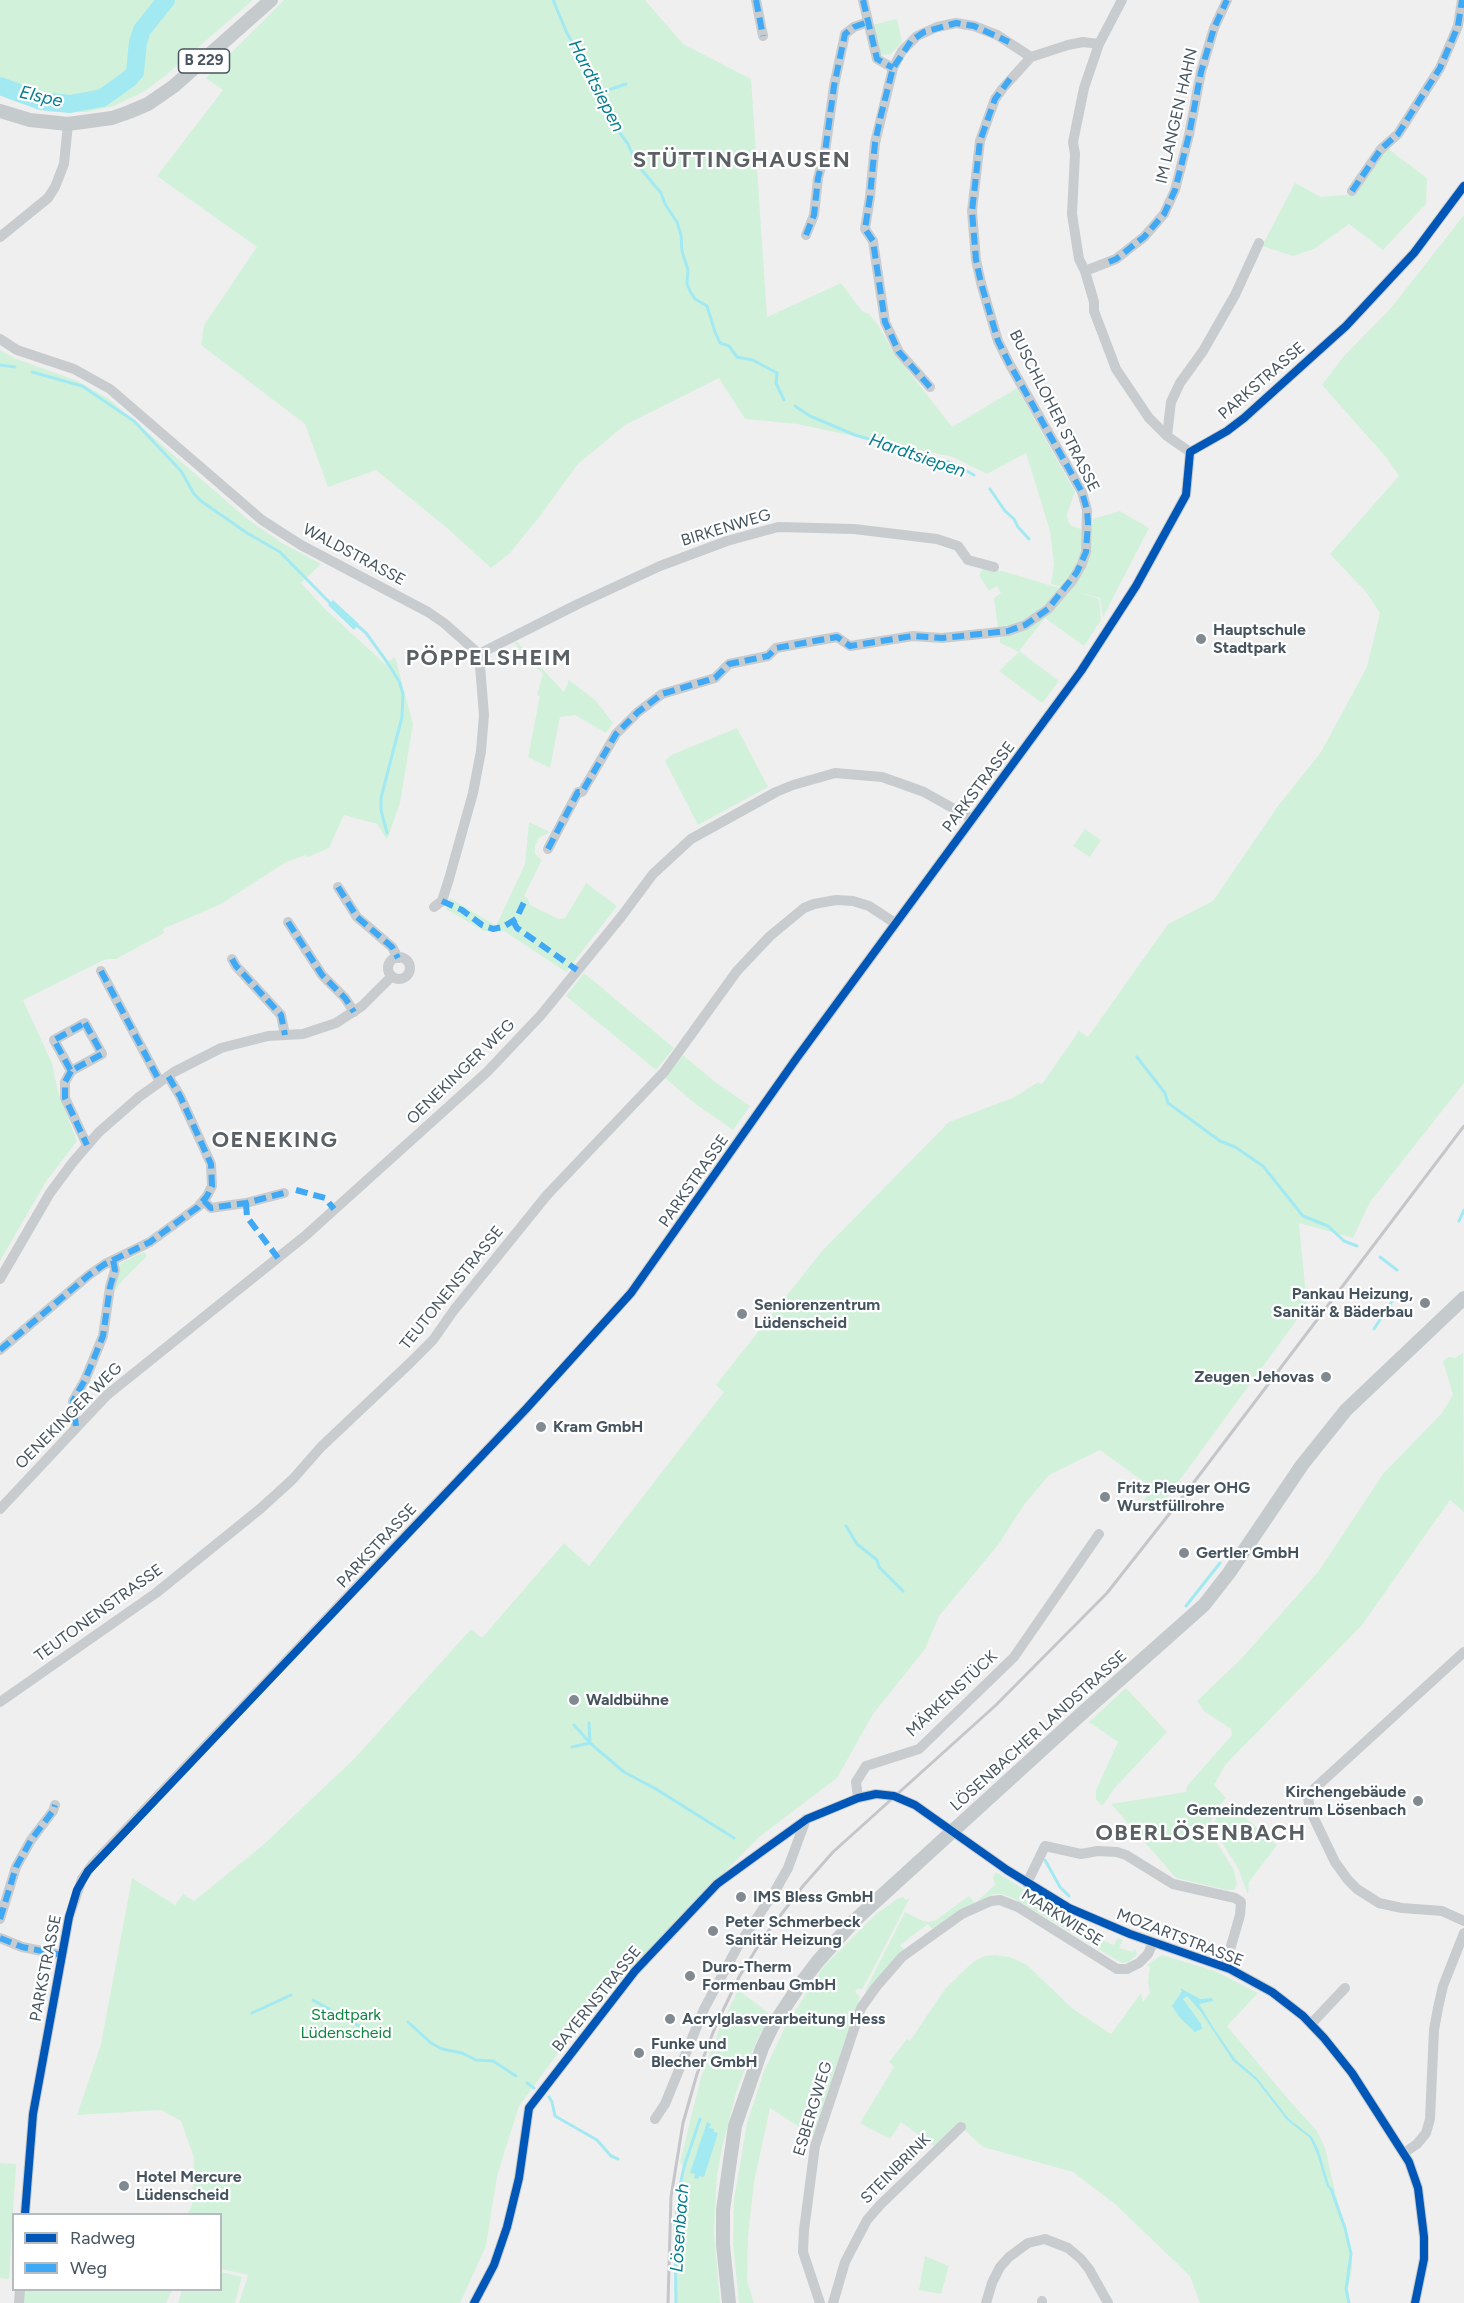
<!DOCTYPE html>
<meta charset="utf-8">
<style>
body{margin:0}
#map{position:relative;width:1464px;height:2303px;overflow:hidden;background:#f0efef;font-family:Figtree,sans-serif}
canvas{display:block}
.legend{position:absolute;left:12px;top:2213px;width:210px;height:78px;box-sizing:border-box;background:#fff;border:2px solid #b5bbbf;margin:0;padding:8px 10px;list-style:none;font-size:18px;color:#45545e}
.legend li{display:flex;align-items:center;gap:12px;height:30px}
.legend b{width:30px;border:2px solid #b5bbbf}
</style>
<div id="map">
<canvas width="1464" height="2303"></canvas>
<ul class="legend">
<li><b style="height:8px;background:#0057b8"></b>Radweg</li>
<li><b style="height:8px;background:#3fa9f5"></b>Weg</li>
</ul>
</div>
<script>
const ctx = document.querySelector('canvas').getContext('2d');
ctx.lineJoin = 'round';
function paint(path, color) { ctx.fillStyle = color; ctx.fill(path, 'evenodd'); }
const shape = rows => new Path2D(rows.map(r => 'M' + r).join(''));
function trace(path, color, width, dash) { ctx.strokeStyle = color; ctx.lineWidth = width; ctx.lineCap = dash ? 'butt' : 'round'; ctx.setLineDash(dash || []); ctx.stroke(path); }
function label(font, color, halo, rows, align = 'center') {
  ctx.font = font + ' Figtree,sans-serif'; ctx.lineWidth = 4.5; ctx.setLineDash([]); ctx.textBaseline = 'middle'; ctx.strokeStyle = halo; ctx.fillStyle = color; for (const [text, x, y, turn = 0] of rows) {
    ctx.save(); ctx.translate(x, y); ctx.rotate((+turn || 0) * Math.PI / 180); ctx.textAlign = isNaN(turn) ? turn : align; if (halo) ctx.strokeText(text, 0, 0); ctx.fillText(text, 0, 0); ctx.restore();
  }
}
paint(shape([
 [0,0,253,0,166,75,145,91,114,106,87,112,51,112,13,101,0,95],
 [284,0,645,0,683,44,751,79,767,317,841,283,862,311,869,314,878,325,893,351,952,427,1017,388,1075,492,1067,514,1068,522,1072,526,1081,529,1093,524,1093,519,1120,511,1149,528,1103,617,1100,598,1079,592,1099,599,1101,620,1084,646,1045,618,1019,651,1059,681,1042,703,999,671,1019,652,1000,643,1000,637,1015,633,1068,594,1066,593,1068,589,1051,584,1054,564,1050,531,1026,453,987,474,953,457,797,424,745,419,719,378,625,425,578,464,537,520,509,554,491,568,448,529,376,470,328,487,305,424,201,345,204,325,257,247,157,176,223,90,206,78],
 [897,19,902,42,891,54,882,55,879,52,872,25],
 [1387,148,1427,178,1426,204,1383,250,1349,224,1314,249,1293,256,1262,246,1295,183,1321,197,1355,194],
 [1464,215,1464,1083,1370,1202,1353,1238,1299,1223,1307,1306,1155,1514,1141,1505,1152,1488,1100,1450,1049,1475,1024,1505,998,1545,939,1616,925,1649,873,1714,837,1778,759,1837,632,1967,564,2045,519,2106,497,2176,486,2246,460,2303,239,2303,248,2275,221,2269,220,2214,188,2214,192,2204,194,2158,181,2121,161,2110,77,2115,101,2044,132,1878,175,1905,183,1894,194,1901,263,1845,355,1758,471,1629,482,1638,564,1543,589,1566,724,1392,716,1385,822,1251,949,1122,1015,1097,1038,1082,1042,1084,1079,1031,1088,1037,1168,924,1213,901,1278,806,1321,752,1367,667,1380,613,1366,592,1330,554,1399,476,1385,456,1322,385,1344,356,1391,308],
 [0,350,14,358,78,381,109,399,246,518,282,543,321,564,301,583,324,608,385,664,395,657,413,724,400,803,387,840,377,824,344,815,329,848,308,857,306,855,286,862,221,904,163,929,164,933,116,959,106,959,23,1000,52,1063,58,1092,77,1141,47,1180,0,1261],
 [984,567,1002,571,1059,588,1052,599,1032,615,1014,625,998,628,994,598,1001,593,997,586,989,591,979,575],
 [517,642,564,692,569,680,595,700,613,723,606,733,575,715,560,717,550,768,528,757,540,696,537,695,543,674,514,643],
 [737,728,768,787,698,825,665,761,671,755],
 [529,822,550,832,539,838,535,846,535,854,542,860,524,896,528,899,530,905,559,919,565,918,586,883,617,906,566,972,504,931,484,931,446,909,450,898,496,926,525,864],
 [1085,829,1101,840,1090,857,1073,846],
 [584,973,674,1048,656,1070,566,996],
 [683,1055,715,1082,750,1106,733,1130,697,1105,665,1078],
 [144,1252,147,1256,122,1281,116,1290,113,1288,121,1263],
 [1463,1353,1464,1512,1450,1500,1362,1625,1226,1764,1214,1785,1226,1798,1215,1810,1211,1821,1210,1832,1234,1870,1237,1884,1234,1890,1227,1890,1176,1878,1111,1804,1186,1792,1187,1786,1232,1735,1231,1729,1204,1711,1197,1701,1242,1658,1318,1572,1383,1474,1442,1413,1453,1395,1443,1361,1449,1357,1455,1358],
 [1126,1688,1167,1732,1113,1790,1104,1804,1101,1805,1096,1799,1096,1790,1118,1742,1089,1722],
 [1227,1807,1233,1807,1277,1845,1249,1882,1248,1895,1238,1868,1214,1830,1215,1821,1219,1812],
 [996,1872,1054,1908,1091,1926,1088,1934,1114,1945,1118,1938,1123,1940,1119,1948,1133,1952,1135,1948,1137,1955,1129,1962,1122,1963,1013,1898,1001,1894,993,1894,932,1929,928,1924,900,1945,904,1950,868,1993,865,1991,905,1912,923,1921,929,1922,936,1920,969,1896,975,1903,995,1885,993,1878],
 [903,1897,906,1900,910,1898,871,1973,862,1989,857,1989,855,1992,860,1997,813,2136,770,2108,754,2182,748,2236,747,2280,754,2303,739,2303,733,2245,734,2199,747,2123,764,2071,786,2025,824,1966,876,1914,897,1899],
 [995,1955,1010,1957,1027,1965,1073,2009,1111,2034,1141,1993,1143,2002,1150,1993,1148,1982,1150,1967,1147,1965,1162,1955,1215,1971,1258,1993,1227,2026,1288,2099,1317,2131,1325,2148,1335,2192,1352,2252,1352,2269,1348,2289,1350,2303,1200,2303,1190,2276,1115,2204,1073,2172,983,2147,959,2125,934,2146,901,2122,890,2139,860,2123,894,2067,889,2062,907,2039,910,2041,945,1989,973,1962,985,1956],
 [738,1990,771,2015,759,2036,746,2066,736,2093,722,2148,717,2175,714,2232,720,2303,676,2303,675,2228,683,2167,680,2162,701,2077,720,2027],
 [0,2163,16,2164,9,2279,0,2278],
 [925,2256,949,2266,941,2294,919,2290],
 [221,2272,242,2277,235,2303,178,2303,182,2290,220,2290],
 [20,2290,172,2290,166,2303,19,2303]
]), '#d2f1db');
paint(shape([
 [333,600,359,624,354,630,328,605],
 [1180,1988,1200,1999,1212,1998,1213,2001,1199,2004,1213,2027,1235,2059,1257,2078,1289,2119,1312,2137,1319,2151,1329,2185,1335,2192,1327,2187,1317,2154,1310,2138,1287,2120,1256,2080,1233,2061,1201,2012,1187,1996,1183,1999,1201,2024,1202,2029,1195,2032,1180,2018,1172,2006,1182,1991],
 [707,2122,711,2124,709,2128,714,2129,714,2132,718,2133,704,2177,699,2176,698,2179,694,2178,695,2174,690,2173]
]), '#a3e9f2');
trace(shape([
 [553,0,567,33,599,90,612,122,628,144,636,163,661,193,665,204,677,222,681,235,682,251,688,270,687,284,691,293,695,299,707,306,715,332,720,343,729,346,737,357,753,360,777,373,776,383,784,400],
 [600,93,626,84],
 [0,365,15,367],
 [32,372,82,386,134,421,181,471,194,494,201,501,247,533,280,552,330,603],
 [795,406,810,416,855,435,952,463,974,475],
 [990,489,1005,511,1014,519,1018,527,1029,539],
 [358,626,366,633,387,662,399,681,403,694,402,717,381,798,381,810,387,833],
 [1137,1057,1165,1093,1168,1103,1220,1141,1235,1147,1263,1166,1303,1216,1328,1226,1344,1241,1357,1246],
 [1459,1221,1464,1210],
 [1380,1257,1397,1270],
 [1374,1329,1398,1292],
 [846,1526,857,1544,877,1560,879,1567,903,1591],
 [1186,1606,1220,1563],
 [574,1725,590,1743,624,1772,656,1789,734,1838],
 [572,1747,590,1743,589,1723],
 [1045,1860,1060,1887,1069,1896],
 [313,2000,364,2029],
 [252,2013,291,1995],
 [408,2022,431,2043,442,2049,462,2053,476,2060,493,2061,516,2076],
 [527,2083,534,2088],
 [549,2097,552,2102,555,2116,597,2140,611,2156,618,2159],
 [1331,2189,1345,2228,1351,2254,1346,2289,1349,2303],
 [676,2303,675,2228,679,2190,684,2167,700,2119]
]), '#a3e9f2', 3);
trace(shape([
 [0,86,41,101,70,104,102,98,129,79,135,72,138,42,142,30,166,0]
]), '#a3e9f2', 18);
trace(shape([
 [756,0,763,36],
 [863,0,877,59,893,68],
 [1122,0,1099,44,1084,88,1073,142,1075,154,1072,214,1079,259,1085,271,1094,302,1094,311,1116,369,1149,418,1167,436,1190,452],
 [1352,191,1381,149,1398,134,1440,68,1458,26,1462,0],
 [806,235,814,215,818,178,825,152,834,86,845,34,854,27,868,22],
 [0,237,48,198,55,187,64,164,68,124],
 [1085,271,1116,259,1144,237,1164,214,1175,190,1189,135,1201,72,1214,28,1227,0],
 [0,339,17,350,74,369,110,389,262,520,301,545,428,612,444,623,479,654,484,715,481,751,473,793,449,879,442,901,434,907],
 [930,387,899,352,885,322,873,241,865,229,870,197,875,143,893,68,902,51,917,36,937,27,956,23,974,26,997,35,1031,57],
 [1167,436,1171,402,1180,383,1203,351,1235,295,1259,243],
 [1190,452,1227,431,1244,418,1346,326,1414,253,1464,186],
 [479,654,578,604,660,566,727,541,778,527,854,529,937,539,958,546,968,560,994,567],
 [548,849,578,792,582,792,616,734,638,712,662,694,715,678,729,664,768,656,776,648,820,640,837,637,850,646,913,636,942,638,1008,631,1025,625,1048,609,1072,581,1082,564,1086,552,1087,510,1082,492,1009,363,998,341,981,283,976,260,972,211,980,141,995,99,1003,88,1031,57,1068,45,1083,42,1099,44],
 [338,887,357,917,392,947,398,958],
 [288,922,322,975,345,998,354,1012],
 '388 968a11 11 0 1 1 22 0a11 11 0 1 1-22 0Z',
 [232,959,236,966,281,1015,285,1035],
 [101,971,160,1082],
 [85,1023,102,1054,71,1071,54,1040,85,1023],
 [71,1071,65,1082,65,1098,87,1145],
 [204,1201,211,1208,224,1206,246,1203,284,1193],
 [0,1279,50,1193,73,1162,99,1132,139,1097,174,1072,221,1048,268,1036,303,1034,336,1023,362,1006,392,976],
 [0,1350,89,1275,105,1264,150,1242,198,1207,207,1196,212,1186,211,1164,180,1096,168,1076],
 [76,1426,73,1401,85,1380,103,1336,110,1287,115,1270,113,1260],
 [0,1509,107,1395,305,1236,487,1072,541,1015,621,917,653,874,691,839,776,792,793,785,835,773,882,777,899,783,924,792,972,819],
 [1464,1652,1315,1788,1308,1798,1310,1810,1335,1862,1348,1880,1357,1889,1379,1903,1402,1908,1442,1911,1464,1921],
 [0,1702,156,1593,260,1509,293,1479,321,1447,411,1362,433,1340,454,1310,547,1195,664,1072,737,971,770,936,804,908,814,904,836,900,853,901,869,906,895,923],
 [858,1798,856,1782,866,1766,919,1749,1014,1657,1099,1534],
 [1027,1883,1045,1846,1081,1854,1098,1851,1117,1852,1126,1855,1173,1884,1235,1898,1241,1902,1240,1915,1225,1967],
 [0,1919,16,1867,31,1840,53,1811,55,1805],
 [0,1938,22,1947,62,1955],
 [1311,2024,1345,1988],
 [655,2119,665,2104,704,2009,738,1946,775,1891,788,1868,806,1819],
 [1404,2153,1417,2144,1426,2133,1430,2119,1434,2030,1438,2008,1443,1986,1464,1933],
 [25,2214,33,2114,69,1917,82,1879,92,1865,526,1409,631,1293,796,1059,1081,671,1136,586,1186,495,1190,452],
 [1042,2301,1042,2303],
 [19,2303,20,2290],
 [474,2303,494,2265,507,2227,519,2178,529,2108,635,1971,717,1884,761,1852,807,1819,858,1798,876,1794,894,1796,915,1805,1007,1870,1069,1908,1130,1934,1230,1969,1272,1992,1303,2016,1324,2038,1352,2073,1409,2162,1418,2188,1424,2237,1424,2259,1415,2303],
 [820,2303,803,2252,804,2230,815,2146,861,2008,876,1987,902,1957,962,1914,991,1901,1000,1900,1018,1907,1117,1969,1127,1969,1139,1963,1148,1954,1153,1942],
 [833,2303,845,2262,867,2220,880,2205,961,2127],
 [986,2303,992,2283,1000,2267,1009,2257,1028,2243,1045,2239,1068,2248,1081,2259,1089,2269,1108,2303]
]), '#c8ccce', 10);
trace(shape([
 [0,111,30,120,68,124,112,118,129,112,148,104,174,86,271,0],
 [729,2303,723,2245,723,2210,735,2126,762,2048,772,2027,799,1986,818,1961,854,1921,1079,1716,1204,1605,1229,1573,1302,1465,1346,1410,1464,1298]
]), '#c5cacd', 14);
trace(shape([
 [668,2303,671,2197,683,2123,697,2074,716,2025,739,1977,763,1938,803,1886,833,1852,996,1705,1107,1593,1185,1494,1464,1126]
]), '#c4c6c9', 3);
trace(shape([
 [756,0,763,36],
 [863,0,877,59,893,68],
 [1352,191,1381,149,1398,134,1440,68,1458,26,1462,0],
 [806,235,814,215,818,178,825,152,834,86,845,34,854,27,868,22],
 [1109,262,1116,259,1144,237,1164,214,1175,190,1189,135,1201,72,1214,28,1227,0],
 [930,387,899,352,885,322,873,241,865,229,870,197,875,143,881,115,893,68,911,41,924,32,956,23,974,26,1009,42],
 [548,849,578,792,582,792,616,734,638,712,662,694,715,678,729,664,768,656,776,648,820,640,837,637,850,646,913,636,942,638,1008,631,1025,625,1048,609,1077,572,1086,552,1088,523,1087,510,1082,492,1009,363,998,341,981,283,976,260,972,211,980,141,995,99,1013,75],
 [338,887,357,917,392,947,398,958],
 [442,901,462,910,482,925,493,929,503,927,516,919,526,898],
 [513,921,517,928,577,970],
 [288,922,322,975,345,998,354,1012],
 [232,959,236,966,281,1015,285,1035],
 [101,971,160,1082],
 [85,1023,102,1054,71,1071,54,1040,85,1023],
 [71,1071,65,1082,65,1098,87,1145],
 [296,1190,325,1198,334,1209],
 [204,1201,211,1208,224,1206,246,1203,284,1193],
 [246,1203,247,1217,278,1258],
 [0,1350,89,1275,105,1264,150,1242,198,1207,207,1196,212,1186,211,1164,180,1096,168,1076],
 [76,1426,73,1401,85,1380,103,1336,110,1287,115,1270,113,1260],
 [0,1919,16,1867,31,1840,53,1811,55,1805],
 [0,1938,22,1947,62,1955]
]), '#3fa9f5', 6, [12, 6]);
trace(shape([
 [25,2214,33,2114,69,1917,77,1890,88,1871,526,1409,631,1293,796,1059,1081,671,1136,586,1186,495,1190,452,1227,431,1244,418,1346,326,1414,253,1464,186],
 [474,2303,494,2265,507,2227,519,2178,529,2108,635,1971,717,1884,761,1852,807,1819,858,1798,876,1794,894,1796,915,1805,1007,1870,1069,1908,1130,1934,1230,1969,1272,1992,1303,2016,1324,2038,1352,2073,1409,2162,1418,2188,1424,2237,1424,2259,1415,2303]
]), '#0057b8', 8);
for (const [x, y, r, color] of [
 [1201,639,6,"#818a91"],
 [1425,1303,6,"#818a91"],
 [742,1314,6,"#818a91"],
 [1326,1377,6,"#818a91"],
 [541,1427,6,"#818a91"],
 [1105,1497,6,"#818a91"],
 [1184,1553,6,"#818a91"],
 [574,1700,6,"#818a91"],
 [1418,1801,6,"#818a91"],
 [741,1897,6,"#818a91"],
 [713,1931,6,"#818a91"],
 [690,1976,6,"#818a91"],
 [670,2019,6,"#818a91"],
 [639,2053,6,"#818a91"],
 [124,2186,6,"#818a91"]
]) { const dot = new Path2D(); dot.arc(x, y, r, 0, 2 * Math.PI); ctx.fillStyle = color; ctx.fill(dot); trace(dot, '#fff', 2); }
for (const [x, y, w] of [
 [204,61,51]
]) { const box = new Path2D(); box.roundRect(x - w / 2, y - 12, w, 24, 4.5); ctx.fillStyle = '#fff'; ctx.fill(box); trace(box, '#45545e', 1.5); }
label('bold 15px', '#45545e', null, [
 ["B 229",204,61]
]);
label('16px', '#45545e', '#fff', [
 ["IM LANGEN HAHN",1177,116,-77],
 ["PARKSTRASSE",1262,381,-41],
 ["BUSCHLOHER STRASSE",1054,411,63],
 ["BIRKENWEG",726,528,-17],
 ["WALDSTRASSE",354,555,28],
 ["PARKSTRASSE",979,787,-53],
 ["OENEKINGER WEG",461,1072,-44],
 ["PARKSTRASSE",694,1181,-55],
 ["TEUTONENSTRASSE",452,1288,-51],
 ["OENEKINGER WEG",69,1416,-45],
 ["PARKSTRASSE",377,1546,-47],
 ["TEUTONENSTRASSE",99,1613,-36],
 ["MÄRKENSTÜCK",952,1694,-43],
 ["LÖSENBACHER LANDSTRASSE",1039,1731,-42],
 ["MARKWIESE",1062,1918,32],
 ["MOZARTSTRASSE",1180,1938,21],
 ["PARKSTRASSE",46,1968,-79],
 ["BAYERNSTRASSE",597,1999,-51],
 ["ESBERGWEG",813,2109,-73],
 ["STEINBRINK",896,2169,-45]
]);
label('bold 16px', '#45545e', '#fff', [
 ["Hauptschule",1213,630],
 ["Stadtpark",1213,648],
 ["Pankau Heizung,",1413,1294,"right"],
 ["Sanitär & Bäderbau",1413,1312,"right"],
 ["Seniorenzentrum",754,1305],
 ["Lüdenscheid",754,1323],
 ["Zeugen Jehovas",1314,1377,"right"],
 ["Kram GmbH",553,1427],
 ["Fritz Pleuger OHG",1117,1488],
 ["Wurstfüllrohre",1117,1506],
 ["Gertler GmbH",1196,1553],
 ["Waldbühne",586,1700],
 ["Kirchengebäude",1406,1792,"right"],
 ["Gemeindezentrum Lösenbach",1406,1810,"right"],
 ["IMS Bless GmbH",753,1897],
 ["Peter Schmerbeck",725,1922],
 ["Sanitär Heizung",725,1940],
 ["Duro-Therm",702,1967],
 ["Formenbau GmbH",702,1985],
 ["Acrylglasverarbeitung Hess",682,2019],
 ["Funke und",651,2044],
 ["Blecher GmbH",651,2062],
 ["Hotel Mercure",136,2177],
 ["Lüdenscheid",136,2195]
], 'left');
label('16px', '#0f863f', '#fff', [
 ["Stadtpark",346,2015],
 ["Lüdenscheid",346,2033]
]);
label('italic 18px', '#047d8d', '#fff', [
 ["Hardtsiepen",596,86,63],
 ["Elspe",41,97,13],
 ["Hardtsiepen",917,456,19],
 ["Lösenbach",680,2228,-86]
]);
ctx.letterSpacing = '1.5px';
label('bold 22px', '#5a6064', '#fff', [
 ["STÜTTINGHAUSEN",742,161],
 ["PÖPPELSHEIM",489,659],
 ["OENEKING",275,1141],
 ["OBERLÖSENBACH",1201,1834]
]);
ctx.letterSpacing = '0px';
</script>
